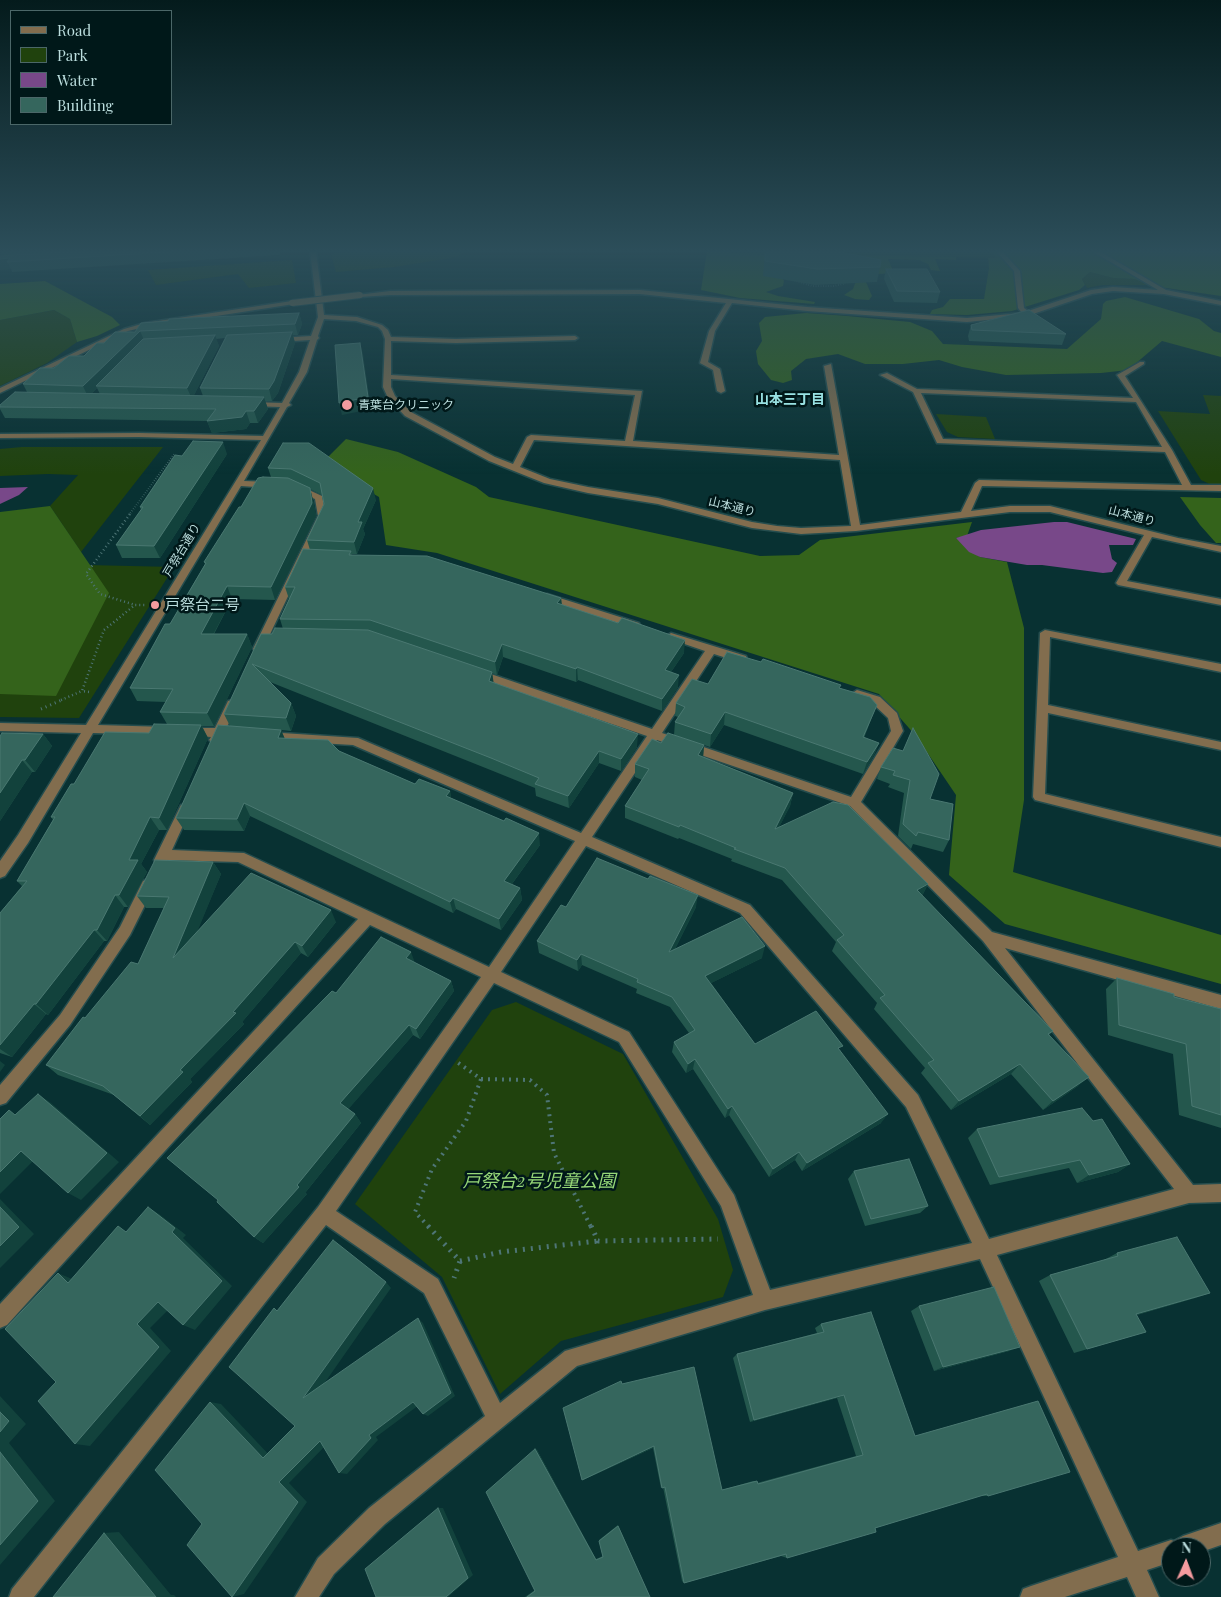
<!DOCTYPE html>
<meta charset="utf-8">
<style>
body{margin:0}
#map{position:relative;width:1221px;height:1597px;overflow:hidden;background:#083132;font-family:"Playfair Display",serif}
canvas{display:block}
.legend{position:absolute;left:10px;top:10px;width:162px;height:115px;box-sizing:border-box;background:#001819;border:1px solid #4b6768;margin:0;padding:6px 9px;list-style:none;font-size:15px;color:#bbdede}
.legend li{display:flex;align-items:center;gap:10px;height:25px}
.legend b{width:25px;border:1px solid #4b6768}
.north{position:absolute;left:1161px;top:1537px;width:50px;height:50px;box-sizing:border-box;background:#001819;border:1px solid #4b6768;border-radius:50%;rotate:2deg;font-size:14px;font-weight:700;line-height:20px;text-align:center;color:#bbdede}
.north::after{content:'';display:block;margin:auto;width:18px;height:22px;background:#f49b9f;clip-path:polygon(50% 0,100% 100%,50% 72%,0 100%)}
</style>
<div id="map">
<canvas width="1221" height="1597"></canvas>
<ul class="legend">
<li><b style="height:6px;background:#826d4e"></b>Road</li>
<li><b style="height:14px;background:#20420d"></b>Park</li>
<li><b style="height:14px;background:#784889"></b>Water</li>
<li><b style="height:14px;background:#35665d"></b>Building</li>
</ul>
<div class="north">N</div>
</div>
<script>
const ctx = document.querySelector('canvas').getContext('2d');
ctx.lineJoin = 'round';
function paint(path, color) { ctx.fillStyle = color; ctx.fill(path, 'evenodd'); }
const shape = rows => new Path2D(rows.map(r => 'M' + r).join(''));
function trace(path, color, width, dash) { ctx.strokeStyle = color; ctx.lineWidth = width; ctx.lineCap = dash ? 'butt' : 'round'; ctx.setLineDash(dash || []); ctx.stroke(path); }
function label(font, color, halo, rows, align = 'center') {
  ctx.font = font + ' "Playfair Display","Noto Sans JP",serif'; ctx.lineWidth = 5; ctx.setLineDash([]); ctx.textBaseline = 'middle'; ctx.strokeStyle = halo; ctx.fillStyle = color; for (const [text, x, y, turn = 0] of rows) {
    ctx.save(); ctx.translate(x, y); ctx.rotate((+turn || 0) * Math.PI / 180); ctx.textAlign = isNaN(turn) ? turn : align; if (halo) ctx.strokeText(text, 0, 0); ctx.fillText(text, 0, 0); ctx.restore();
  }
}
paint(shape([
 [358,251,465,251,457,257,394,267,336,272,331,254],
 [731,251,990,251,998,258,731,254],
 [292,260,296,283,249,288,238,274,156,285,148,270],
 [1090,272,1113,278,1134,279,1150,285,1102,285,1087,288,1082,279],
 [54,310,70,319,77,342,47,363,0,386,0,320],
 [1203,395,1221,396,1221,486,1214,486,1201,480,1158,411,1210,414],
 [936,414,986,417,995,439,958,437,947,432],
 [22,447,163,447,81,552,50,506,78,475,48,474,0,476,0,449],
 [0,563,174,567,79,718,0,717],
 [516,1002,623,1054,718,1219,733,1270,723,1297,561,1341,500,1394,442,1277,355,1204,492,1010]
]), '#20420d');
paint(shape([
 [707,251,731,251,731,254,802,255,780,274,784,281,783,286,766,292,778,296,815,302,814,304,740,298,701,290],
 [990,251,1221,251,1221,296,1153,286,1134,279,1113,278,1090,272,1082,279,1085,285,1079,290,1012,311,967,315,930,314,932,310,943,307,950,299,984,299,989,268,988,258,997,258],
 [823,255,956,257,956,260,935,259,940,271,931,270,928,264,919,260,888,259,894,273,863,275,872,296,869,300,855,299,844,295,853,289,856,281],
 [45,281,112,317,120,325,97,336,77,342,70,319,54,310,0,320,0,284],
 [1125,297,1199,319,1214,331,1221,333,1221,357,1162,341,1128,370,1101,373,1006,375,962,367,939,360,903,364,865,364,838,354,806,359,791,371,792,380,783,383,771,380,758,364,756,351,762,341,759,323,765,317,806,313,847,316,910,322,932,331,943,344,1067,349,1101,319,1103,304,1106,301],
 [346,439,398,452,476,487,489,497,760,556,799,555,820,540,972,522,967,536,956,538,980,557,1007,562,1024,628,1024,800,1013,872,1221,935,1221,984,1005,924,949,875,956,795,916,736,879,694,437,553,386,545,379,497,321,464],
 [1180,497,1221,498,1221,543,1216,543,1200,525],
 [50,506,109,593,56,696,0,694,0,512]
]), '#34631b');
paint(shape([
 [28,487,19,495,0,504,0,488],
 [1054,522,1067,522,1136,539,1133,545,1109,545,1112,559,1117,563,1112,572,1103,573,1042,565,1027,565,980,557,969,552,956,538,981,530]
]), '#784889');
const minor = shape([
 [310,251,316,251,324,315,357,317,382,325,388,330,391,337,456,339,575,336,578,338,575,340,456,343,391,341,391,375,642,391,633,441,839,455,824,366,831,364,860,525,961,512,975,483,979,480,1182,485,1165,452,937,443,913,392,880,375,887,373,917,389,1133,398,1117,375,1140,362,1144,362,1144,364,1125,376,1172,450,1191,485,1221,485,1221,491,982,486,971,511,1010,506,1050,506,1178,538,1221,546,1221,552,1152,537,1127,581,1221,599,1221,605,1118,585,1116,583,1144,535,1050,512,1010,512,856,531,801,534,752,528,658,504,588,493,544,483,489,461,405,416,388,398,383,387,385,339,382,331,378,327,356,321,324,319,318,336,319,338,317,340,307,372,289,403,291,405,287,407,244,481,271,482,275,485,271,488,241,486,98,725,167,727,173,731,167,735,93,733,28,843,5,876,0,878,0,861,18,835,81,733,0,731,0,723,86,725,261,440,139,437,0,438,0,434,139,433,263,436,280,407,250,406,246,404,250,402,282,403,299,372,310,340,278,342,275,340,278,338,311,336,318,317,310,251],
 [391,379,635,395,625,441,531,435,527,437,513,464,495,457,411,412,395,396,391,387,391,379],
 [921,393,1136,402,1162,447,943,439,921,393],
 [534,440,840,460,851,526,801,528,777,526,752,522,658,498,588,487,550,479,520,467,534,440],
 [996,251,1002,251,1020,271,1024,308,1028,311,1091,290,1113,287,1158,290,1092,251,1099,251,1166,290,1221,301,1221,305,1164,294,1113,291,1092,294,1027,316,967,322,807,311,732,303,715,331,708,362,720,369,725,391,721,393,717,391,713,370,700,363,709,331,726,303,640,294,390,295,360,297,357,295,390,291,640,290,807,307,967,318,1022,313,1018,308,1014,271,996,251],
 [292,301,294,302,294,304,145,327,128,331,0,393,0,388,124,329,145,323,292,301],
 [298,485,322,496,326,516,263,649,258,652,253,649,318,516,315,499,295,490,294,488,298,485],
 [547,594,639,623,640,625,635,628,631,627,543,599,543,595,547,594],
 [1045,630,1221,664,1221,672,1050,637,1048,705,1221,742,1221,750,1048,713,1045,794,1221,837,1221,847,1035,800,1033,797,1040,633,1045,630],
 [671,633,746,656,747,659,742,663,714,654,662,733,851,797,891,731,888,718,872,703,853,697,851,694,857,690,880,697,897,713,903,731,861,802,992,932,1221,995,1221,1009,1005,948,1193,1185,1221,1184,1221,1202,1189,1203,997,1255,1138,1551,1171,1540,1174,1541,1183,1536,1221,1523,1221,1545,1201,1552,1201,1547,1171,1547,1171,1562,1147,1570,1159,1597,1136,1597,1127,1577,1065,1597,1020,1597,1023,1589,1031,1586,1118,1557,980,1259,765,1310,577,1366,385,1524,334,1574,319,1597,295,1597,318,1558,369,1508,485,1416,424,1293,326,1225,34,1597,9,1597,12,1589,318,1207,481,977,370,925,7,1325,0,1328,0,1304,358,919,238,862,167,860,166,864,161,865,156,864,154,860,181,805,189,805,191,808,172,850,244,853,489,967,575,841,353,745,267,740,261,736,267,732,358,738,581,833,647,736,474,677,473,674,474,671,482,671,652,729,705,651,667,638,666,636,671,633],
 [657,740,850,806,983,941,1174,1189,989,1239,918,1095,750,905,592,837,657,740],
 [586,846,740,913,906,1107,972,1243,770,1290,734,1195,629,1032,501,972,586,846],
 [494,983,619,1042,721,1206,753,1295,565,1351,500,1403,438,1279,336,1211,494,983],
 [232,700,238,704,226,729,234,730,236,733,234,736,222,737,219,743,215,744,209,740,211,737,186,735,184,732,190,728,215,728,228,701,232,700],
 [148,879,153,881,155,885,130,935,70,1025,6,1103,0,1105,0,1085,60,1015,120,927,143,881,148,879]
]);
trace(minor, '#254d4e', 3);
trace(shape([
 [822,263,848,270,853,278,843,284,834,286,812,286,793,280,786,272,788,269,801,264,822,263],
 [129,515,175,453]
]), '#4e7576', 2, [0.5, 2]);
trace(shape([
 [130,514,86,574,100,594,135,605],
 [89,692,82,691,104,630,135,605,145,605],
 [61,700,82,691]
]), '#4e7576', 2.5, [1, 3]);
trace(shape([
 [41,709,64,699]
]), '#4e7576', 3, [1, 4]);
trace(shape([
 [481,1079,530,1080,547,1095,554,1153,591,1227],
 [429,1227,415,1212,432,1169,466,1121,481,1079,457,1062]
]), '#4e7576', 4, [2, 5]);
trace(shape([
 [428,1226,460,1261,454,1278],
 [591,1226,598,1241,718,1239],
 [460,1261,501,1252,598,1241]
]), '#4e7576', 5, [2, 6]);
paint(minor, '#826d4e');
const minorBridge = shape([
 [292,303,360,295]
]);
trace(minorBridge, '#254d4e', 8, []);
trace(minorBridge, '#826d4e', 6);
paint(shape([
 [0,251,280,251,280,255,12,272,11,269,0,270],
 [765,251,880,267,877,282,815,285,763,276],
 [886,269,940,292,937,303,894,302,884,279],
 [299,313,302,324,298,335,293,335,295,343,278,393,272,401,265,401,268,409,258,423,250,423,246,429,212,433,207,421,5,418,0,409,0,405,27,392,23,384,54,368,84,356,104,343,168,321],
 [225,338,200,388,203,396,194,395,219,346,216,339],
 [97,388,100,394,92,393],
 [971,325,1066,334,1062,345,969,341,968,336],
 [283,443,376,500,363,529,365,534,357,554,351,554,352,555,561,598,562,605,684,653,671,672,678,687,662,711,578,680,576,682,503,657,497,675,492,673,493,682,637,747,621,771,599,763,569,808,536,796,535,788,493,771,270,682,291,703,296,716,291,731,281,730,285,739,339,751,415,784,450,791,451,798,540,845,512,884,520,888,522,900,501,930,456,909,453,913,250,816,244,831,184,830,176,818,230,726,224,714,272,634,283,629,280,619,289,599,285,587,310,550,307,540,324,504,322,495,310,489,313,500,316,516,275,600,232,599,214,634,247,634,252,647,214,726,202,726,208,738,167,830,159,830,141,864,147,872,128,907,124,907,107,941,104,941,48,1015,46,1014,12,1057,0,1053,0,913,22,886,17,881,53,820,51,817,74,784,149,733,167,724,160,712,166,702,137,701,130,688,170,624,205,564,204,562,241,507,271,477,268,468],
 [227,454,160,558,122,558,116,545,141,510,140,507],
 [708,684,840,688,877,705,872,717,864,738,879,743,874,755,863,774,724,725,710,747,704,745,703,757,793,793,790,806,779,827,928,884,922,896,1053,1031,1049,1035,1078,1086,1043,1110,1011,1074,951,1110,921,1073,925,1068,874,1009,877,1003,832,951,836,942,782,880,731,861,732,859,679,838,678,839,625,818,625,806,642,780,635,777,635,764,661,743,674,735,675,722,678,717,675,716,676,703],
 [43,734,52,746,35,772,32,772,0,821,0,736],
 [893,748,930,799,949,840,943,852,913,844,911,849,898,836,904,793,888,787,890,784,877,779,881,767],
 [213,862,221,874,197,931,336,922,308,957,301,953,242,1022,244,1024,190,1079,192,1082,150,1125,114,1095,58,1075,46,1065,85,1018,138,964,164,908,146,908,137,896],
 [648,879,696,907,675,949,762,958,711,983,755,1044,840,1050,881,1123,802,1171,795,1160,769,1177,729,1115,725,1118,693,1069,686,1073,672,1052,674,1042,689,1033,670,1007,636,993,637,989,582,965,578,971,539,953,537,941,566,907],
 [415,963,451,981,454,991,420,1039,413,1035,348,1109,355,1114,361,1123,305,1193,307,1194,263,1243,254,1237,218,1200,336,993],
 [1117,978,1174,997,1221,1009,1221,1128,1179,1115,1173,1054,1108,1035,1106,989],
 [977,1129,1130,1164,1118,1172,1077,1183,1069,1168,990,1185,968,1138],
 [854,1171,928,1206,920,1213,865,1226,848,1179],
 [1117,1253,1210,1293,1195,1298,1137,1315,1132,1336,1074,1353,1039,1281,1050,1275,1104,1260],
 [919,1306,1009,1351,934,1371,911,1311],
 [821,1324,915,1436,1038,1401,988,1496,980,1496,875,1528,787,1558,781,1556,684,1583,682,1581,663,1487,661,1488,653,1448,583,1480,622,1384,722,1490,753,1481,757,1481,757,1483,856,1456,837,1398,750,1422,733,1358,737,1354,817,1333,815,1328],
 [535,1449,537,1450,596,1559,603,1556,599,1541,599,1540,618,1525,650,1597,525,1597,535,1590]
]), '#24574d');
paint(shape([
 [0,251,4,259,10,258,7,262,11,269,0,270],
 [299,313,302,324,298,335,295,324],
 [140,331,145,342,96,386,97,388,88,397,83,386],
 [292,332,295,343,278,393,272,401,269,389],
 [215,335,219,346,192,399,187,388],
 [360,343,363,354,371,409,342,415,339,403],
 [264,397,268,409,258,423,254,411],
 [246,411,250,423,246,429,212,433,207,421],
 [223,442,227,454,160,558,154,546],
 [310,488,313,500,316,516,275,600,271,587],
 [373,488,376,500,363,529,365,534,357,554,354,542,358,522],
 [227,586,232,599,207,646,201,634],
 [561,598,562,611,557,603],
 [247,634,252,647,214,726,207,713],
 [685,640,684,653,664,682,665,670],
 [502,644,503,657,497,675,495,662],
 [577,667,578,680,576,682,576,669],
 [492,672,494,685,489,681],
 [679,675,678,687,662,711,662,699],
 [291,703,296,716,291,731,286,718],
 [725,712,724,725,710,747,711,734],
 [201,725,208,738,167,830,159,818],
 [281,730,286,742,278,738],
 [43,734,52,746,35,772,25,760],
 [638,734,637,747,621,771,621,759],
 [879,743,874,755,863,774,867,762],
 [704,745,703,758,698,755],
 [599,751,599,763,569,808,568,796],
 [22,760,32,772,0,821,0,793],
 [450,791,452,804,446,796],
 [793,793,790,806,772,841,775,829],
 [244,803,250,816,244,831,237,819],
 [150,817,159,830,141,864,147,872,128,907,119,895,129,860],
 [539,833,540,845,506,892,504,881],
 [213,862,221,874,182,969,173,958],
 [928,884,922,896,917,890],
 [520,888,522,900,501,930,499,919],
 [115,895,124,907,107,941,97,930],
 [698,895,696,907,668,963,669,952],
 [453,898,456,909,453,913,450,902],
 [331,910,336,922,308,957,302,946],
 [94,930,104,941,48,1015,36,1004],
 [295,942,301,953,242,1022,244,1024,190,1079,192,1082,150,1125,140,1116],
 [765,946,762,958,703,987,705,976],
 [411,952,415,963,406,958],
 [581,954,582,965,578,971,577,960],
 [451,981,454,991,420,1039,416,1029],
 [34,1004,46,1014,12,1057,0,1049,0,1045],
 [409,1025,413,1035,346,1112,340,1103],
 [695,1059,693,1069,686,1073,688,1064],
 [0,1061,5,1065,0,1072],
 [1020,1064,1011,1074,951,1110,959,1101],
 [1089,1077,1078,1086,1043,1110,1053,1101],
 [38,1094,51,1103,119,1162,81,1200,68,1193],
 [732,1106,729,1115,725,1118,728,1109],
 [355,1114,361,1123,305,1193,307,1194,263,1243,254,1237],
 [888,1114,881,1123,802,1171,807,1163],
 [21,1151,35,1159,0,1194,0,1172],
 [799,1152,795,1160,769,1177,773,1169],
 [1130,1164,1118,1172,1077,1183,1089,1175],
 [0,1199,34,1234,0,1268],
 [148,1207,159,1214,186,1235,183,1238,232,1286,195,1330,183,1325,172,1232],
 [58,1273,72,1279,68,1283],
 [386,1282,391,1288,312,1401,303,1398],
 [1210,1293,1195,1298,1122,1319,1136,1314],
 [158,1302,170,1308,150,1328,171,1351,90,1446,75,1444,137,1324],
 [418,1318,423,1323,455,1396,428,1416,423,1414],
 [1020,1347,1009,1351,934,1371,943,1367],
 [844,1395,837,1398,750,1422,754,1420],
 [0,1396,26,1424,9,1443,55,1501,0,1565],
 [210,1402,221,1404,273,1459,263,1458],
 [413,1402,419,1405,376,1437,378,1440,347,1474,339,1473,369,1435],
 [320,1441,328,1443,289,1483,307,1502,244,1594,232,1597,279,1482],
 [654,1446,653,1448,583,1480,582,1480],
 [535,1449,537,1450,596,1559,596,1560],
 [438,1508,443,1508,473,1575,448,1597,446,1597],
 [119,1532,171,1595,174,1595,176,1597,156,1597,104,1533]
]), '#12423c');
const building = shape([
 [80,251,182,251,7,262,10,258,0,259,0,256,80,251],
 [765,251,835,251,881,260,880,267,817,269,765,261,765,251],
 [886,269,927,269,940,292,897,291,886,269],
 [1029,310,1066,334,972,330,971,325,1029,310],
 [299,313,295,324,140,331,83,386,23,384,40,368,54,368,69,356,84,356,97,343,104,343,115,332,135,332,141,323,168,321,169,319,299,313],
 [292,332,274,381,269,389,200,388,227,335,292,332],
 [215,335,187,388,96,386,143,339,215,335],
 [360,343,368,397,339,403,335,345,360,343],
 [15,392,264,397,254,411,246,411,242,417,207,421,216,409,0,407,0,405,15,392],
 [193,441,223,442,154,546,116,545,143,507,140,507,175,455,182,456,193,441],
 [283,443,309,443,373,488,358,522,362,522,354,542,307,540,324,504,320,483,291,469,268,468,283,443],
 [263,477,288,478,310,488,312,503,271,587,227,586,201,634,247,634,207,713,160,712,173,689,130,688,165,624,170,624,206,563,204,562,239,507,241,507,258,478,263,477],
 [303,549,351,551,349,555,427,556,561,598,557,603,618,623,622,618,685,640,665,670,679,675,662,699,577,667,576,669,502,644,495,662,370,620,280,619,295,587,285,587,303,549],
 [275,628,368,630,492,672,489,681,638,734,621,759,599,751,568,796,535,784,539,778,491,758,252,664,291,703,286,718,224,714,261,634,272,634,275,628],
 [727,652,761,662,763,659,841,685,839,688,870,697,877,705,863,737,879,743,867,762,725,712,711,734,675,722,685,707,676,703,692,679,708,684,727,652],
 [154,724,201,725,159,818,150,817,129,860,138,860,119,895,115,895,97,930,94,930,36,1004,34,1004,0,1045,0,913,27,881,17,881,55,817,51,817,71,784,74,784,105,732,149,733,154,724],
 [218,725,281,730,278,738,328,740,339,751,415,784,419,779,450,791,446,796,504,821,506,818,539,833,504,881,520,888,499,919,453,898,450,902,244,803,237,819,176,818,218,725],
 [913,728,939,774,930,799,953,804,949,840,918,832,916,836,903,824,910,780,893,775,895,771,881,767,893,748,903,751,913,728],
 [2,733,43,734,25,760,22,760,0,793,0,736,2,733],
 [668,733,704,745,698,755,793,793,775,829,833,802,848,805,928,884,917,890,1053,1031,1048,1034,1089,1077,1053,1101,1020,1064,959,1101,928,1063,934,1060,880,998,885,995,837,940,844,935,785,868,734,849,736,848,680,825,679,827,625,806,649,769,635,764,652,739,661,743,668,733],
 [597,858,648,879,650,876,698,895,669,952,742,917,765,946,705,976,755,1044,816,1011,843,1046,838,1048,888,1114,807,1163,799,1152,773,1169,732,1106,728,1109,695,1059,688,1064,674,1042,695,1030,672,997,637,982,638,979,581,954,577,960,537,941,561,905,566,907,597,858],
 [155,860,213,862,173,958,251,873,331,910,302,946,295,942,233,1012,236,1013,180,1070,183,1072,140,1116,103,1086,46,1065,83,1017,85,1018,131,962,138,964,169,897,137,896,155,860],
 [381,937,411,952,406,958,451,981,416,1029,409,1025,340,1103,355,1114,297,1185,299,1187,254,1237,217,1202,218,1200,167,1158,332,991,336,993,381,937],
 [1117,978,1174,994,1174,997,1221,1009,1221,1115,1192,1106,1186,1044,1119,1025,1117,978],
 [38,1094,107,1153,68,1193,21,1151,0,1172,0,1119,9,1110,15,1115,38,1094],
 [1082,1108,1093,1121,1102,1119,1130,1164,1089,1175,1080,1160,999,1177,977,1129,1082,1108],
 [909,1159,928,1206,871,1219,854,1171,909,1159],
 [0,1207,19,1227,0,1246,0,1207],
 [148,1207,175,1228,172,1232,222,1281,183,1325,158,1302,137,1324,159,1347,75,1444,38,1401,56,1382,5,1329,58,1273,68,1283,118,1226,126,1232,148,1207],
 [1177,1237,1210,1293,1136,1314,1146,1332,1087,1349,1050,1275,1118,1256,1117,1253,1177,1237],
 [333,1240,386,1282,303,1398,418,1318,451,1393,423,1414,413,1402,369,1435,371,1438,339,1473,320,1441,279,1482,298,1502,232,1597,187,1545,202,1524,155,1470,210,1402,263,1458,295,1426,229,1367,274,1308,277,1311,333,1240],
 [994,1287,1020,1347,943,1367,919,1306,994,1287],
 [871,1312,915,1436,1038,1401,1070,1472,988,1496,987,1494,875,1528,876,1532,787,1558,786,1554,684,1583,665,1487,662,1488,654,1446,582,1480,563,1408,621,1381,622,1384,694,1367,722,1490,757,1481,758,1484,863,1455,844,1395,754,1420,737,1354,824,1332,821,1324,871,1312],
 [0,1412,9,1421,0,1432,0,1412],
 [535,1449,596,1560,603,1557,599,1541,618,1526,650,1597,527,1597,535,1591,486,1492,535,1449],
 [0,1452,38,1501,0,1545,0,1452],
 [438,1508,468,1578,446,1597,376,1597,365,1569,438,1508],
 [104,1533,156,1597,53,1597,104,1533]
]);
paint(building, '#35665d');
trace(building, '#4a7871', 1);
const sky = ctx.createLinearGradient(0, 0, 0, 474);
sky.addColorStop(0, '#041b1c');
sky.addColorStop(0.53, '#2c4e5a');
sky.addColorStop(1, '#2c4e5a00');
ctx.fillStyle = sky;
ctx.fillRect(0, 0, 1221, 474);
for (const [x, y, r, color] of [
 [347,405,6,"#f49b9f"],
 [155,605,5,"#f49b9f"]
]) { const dot = new Path2D(); dot.arc(x, y, r, 0, 2 * Math.PI); ctx.fillStyle = color; ctx.fill(dot); trace(dot, '#001819', 2); }
label('12px', '#bbdede', '#001819', [
 ["青葉台クリニック",358,405]
], 'left');
label('12px', '#bbdede', '#001819', [
 ["山本通り",732,507,14],
 ["山本通り",1132,516,15],
 ["戸祭台通り",182,550,-59]
]);
label('bold 14px', '#98e1e2', '#001819', [
 ["山本三丁目",790,400]
]);
label('15px', '#bbdede', '#001819', [
 ["戸祭台二号",165,605]
], 'left');
label('italic 18px', '#96d878', '#001819', [
 ["戸祭台2号児童公園",539,1181]
]);
</script>
